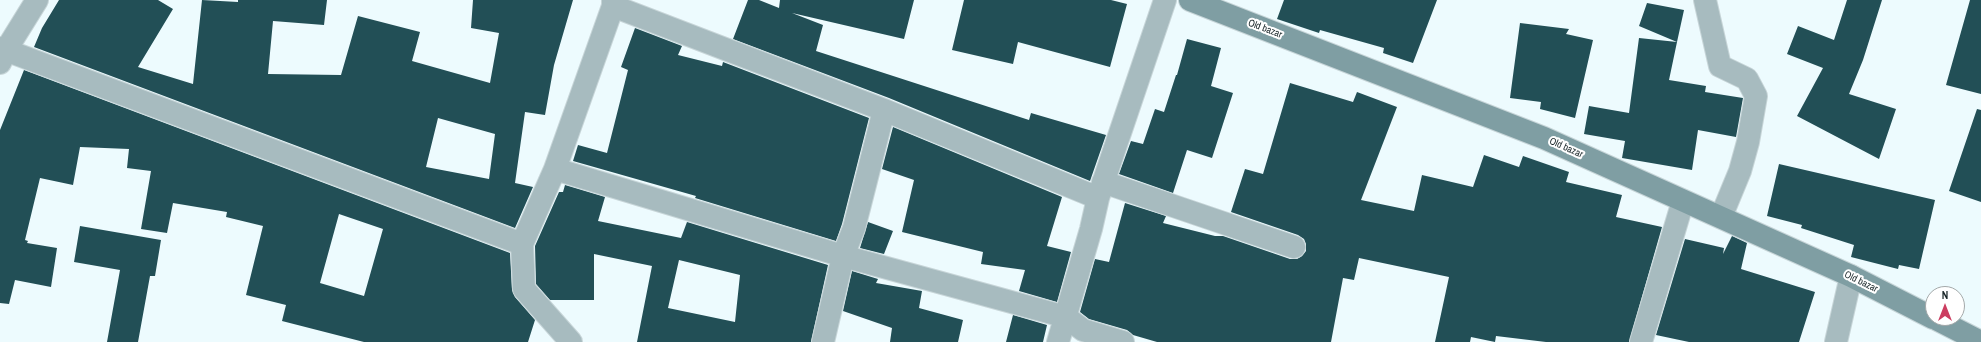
<!DOCTYPE html>
<style>
body{margin:0}
#map{position:relative;width:1981px;height:342px;overflow:hidden;background:#edfbfe;font-family:"Archivo Narrow",sans-serif}
canvas{display:block}
.north{position:absolute;left:1925px;top:286px;width:40px;height:40px;box-sizing:border-box;background:#fff;border:1px solid #a3a8a9;border-radius:50%;rotate:0deg;font-size:11px;font-weight:700;line-height:16px;text-align:center;color:#192629}
.north::after{content:'';display:block;margin:auto;width:14px;height:18px;background:#cc3d60;clip-path:polygon(50% 0,100% 100%,50% 72%,0 100%)}
</style>
<div id="map">
<canvas width="1981" height="342"></canvas>
<div class="north">N</div>
</div>
<script>
const ctx = document.querySelector('canvas').getContext('2d');
ctx.lineJoin = 'round';
function paint(path, color) { ctx.fillStyle = color; ctx.fill(path, 'evenodd'); }
const shape = rows => new Path2D(rows.map(r => 'M' + r).join(''));
function trace(path, color, width, dash) { ctx.strokeStyle = color; ctx.lineWidth = width; ctx.lineCap = dash ? 'butt' : 'round'; ctx.setLineDash(dash || []); ctx.stroke(path); }
function label(font, color, halo, rows, align = 'center') {
  ctx.font = font + ' "Archivo Narrow",sans-serif'; ctx.lineWidth = 4; ctx.setLineDash([]); ctx.textBaseline = 'middle'; ctx.strokeStyle = halo; ctx.fillStyle = color; for (const [text, x, y, turn = 0] of rows) {
    ctx.save(); ctx.translate(x, y); ctx.rotate((+turn || 0) * Math.PI / 180); ctx.textAlign = isNaN(turn) ? turn : align; if (halo) ctx.strokeText(text, 0, 0); ctx.fillText(text, 0, 0); ctx.restore();
  }
}
paint(shape([
 [59,0,158,0,173,9,138,67,193,84,202,0,238,2,238,0,327,0,324,25,273,21,268,74,341,75,358,16,420,32,412,61,490,83,499,33,471,28,473,0,573,0,554,65,545,115,525,112,515,183,533,187,515,228,34,47,42,28],
 [438,118,495,134,489,179,426,167],
 [748,0,759,0,779,8,780,0,914,0,904,39,792,13,823,25,816,51,1029,120,1031,113,1106,135,1090,181,889,98,733,39],
 [964,0,1111,0,1127,4,1110,67,1018,42,1013,64,952,50],
 [1284,0,1437,0,1413,63,1383,53,1384,48,1320,30,1319,33,1277,19],
 [1847,0,1882,0,1863,60,1849,94,1896,109,1879,159,1797,116,1823,68,1787,54,1798,26,1834,40],
 [1970,0,1981,0,1981,94,1946,85],
 [1647,3,1684,10,1677,42,1639,26],
 [1520,23,1569,29,1566,34,1593,40,1575,118,1540,109,1541,102,1510,98],
 [635,28,682,46,678,55,722,66,723,62,869,118,842,224,836,241,695,198,696,196,573,161,578,145,607,153,628,70,621,67],
 [1639,38,1677,42,1669,80,1706,86,1705,92,1743,98,1736,137,1698,130,1692,170,1622,158,1625,141,1584,134,1589,106,1629,113],
 [1187,39,1221,48,1211,86,1233,93,1212,158,1187,150,1173,193,1119,174,1131,141,1143,144,1155,109,1164,112,1176,75,1177,75],
 [24,70,510,253,512,290,515,297,535,320,528,342,364,342,282,321,286,305,246,295,263,226,226,217,227,212,173,203,167,233,141,229,151,171,127,168,129,149,80,147,73,185,40,178,25,240,28,241,27,243,57,248,51,287,15,280,9,304,0,303,0,130],
 [339,214,383,229,364,296,320,283],
 [1290,83,1353,102,1357,92,1397,107,1361,200,1414,211,1422,175,1473,187,1484,155,1519,167,1523,156,1569,172,1566,182,1622,195,1616,217,1662,227,1629,342,1546,342,1496,336,1495,342,1471,337,1470,342,1435,342,1449,277,1359,258,1354,280,1343,278,1331,342,1157,342,1133,335,1127,330,1089,319,1080,312,1095,259,1109,262,1125,203,1166,216,1163,223,1215,236,1223,236,1290,259,1297,259,1302,256,1306,251,1306,244,1304,239,1298,235,1231,212,1245,169,1263,174],
 [1977,109,1981,110,1981,202,1949,191],
 [893,127,1062,197,1047,246,1071,252,1057,302,1019,291,1025,270,981,264,983,252,902,232,914,180,882,169],
 [1779,164,1935,200,1919,269,1899,265,1898,269,1851,257,1854,245,1801,228,1802,225,1767,216],
 [565,185,605,197,598,221,681,238,687,222,828,265,811,342,637,342,652,266,594,254,594,300,550,300,536,284,535,246,559,192,563,192],
 [679,260,740,275,735,322,668,308],
 [868,222,893,231,884,254,860,248],
 [80,226,161,240,155,276,150,276,138,342,107,342,120,270,74,262],
 [1732,236,1747,243,1741,269,1815,292,1799,342,1689,342,1656,335,1685,239,1724,248,1723,254],
 [852,271,878,279,876,283,922,291,919,308,963,320,958,342,890,342,892,328,843,311],
 [1013,315,1047,325,1043,342,1006,342]
]), '#224f56');
const street = shape([
 [1705,0,1720,66,1747,79,1756,96,1748,142,1740,171,1721,217],
 [613,6,884,110,1098,198],
 [0,48,522,244],
 [0,63,6,50,37,0],
 [555,169,843,256,1066,317,1083,330,1123,342],
 [1103,182,1294,247],
 [571,342,524,289,522,244,555,169,613,6,613,0],
 [823,342,843,256,854,228,884,110],
 [1058,342,1091,229,1098,198,1165,0],
 [1641,342,1683,201],
 [1836,342,1851,276]
]);
const secondary = shape([
 [1190,0,1544,138,1851,276,1933,318],
 [1934,318,1981,342]
]);
trace(street, '#c7d5d8', 24);
trace(secondary, '#c7d5d8', 24);
trace(street, '#a7bbbf', 22);
trace(secondary, '#7f9ea3', 22);
label('10px', '#192629', '#fff', [
 ["Old bazar",1265,29,21],
 ["Old bazar",1566,148,24],
 ["Old bazar",1861,282,26]
]);
</script>
